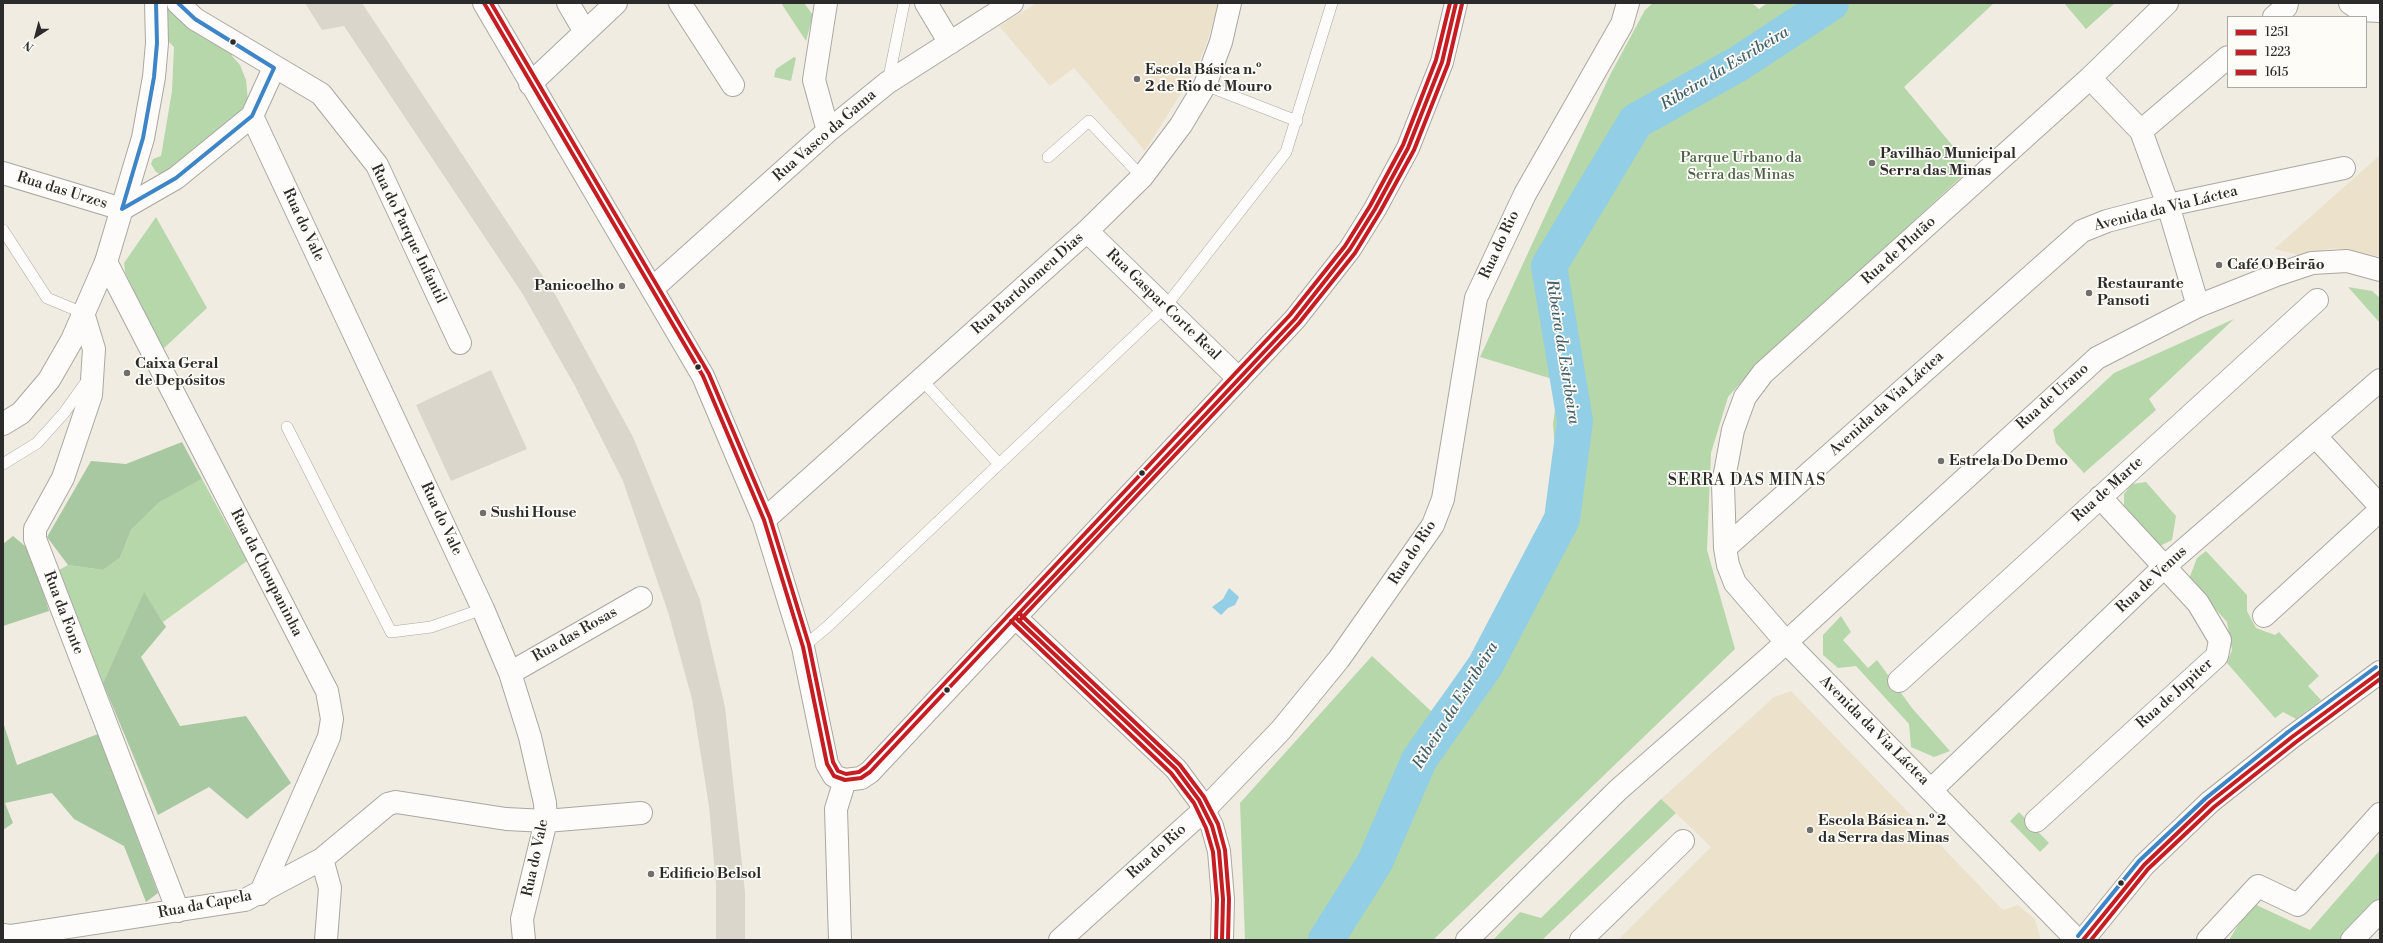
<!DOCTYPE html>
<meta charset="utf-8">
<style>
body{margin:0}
#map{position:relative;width:2383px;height:943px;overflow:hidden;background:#f1ece2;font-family:"Libre Bodoni",serif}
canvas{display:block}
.frame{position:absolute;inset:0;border:4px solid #2b2b2b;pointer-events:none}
.legend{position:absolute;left:2227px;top:16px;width:140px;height:72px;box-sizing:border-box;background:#fdfcf7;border:1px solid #a9a8a5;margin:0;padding:5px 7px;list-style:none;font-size:12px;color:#2b2b2b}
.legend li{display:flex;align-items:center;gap:8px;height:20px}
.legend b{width:20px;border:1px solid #a9a8a5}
.north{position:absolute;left:16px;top:16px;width:40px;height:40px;-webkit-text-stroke:3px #fdfcf7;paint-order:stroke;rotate:216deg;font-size:11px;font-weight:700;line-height:16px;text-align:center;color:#2b2b2b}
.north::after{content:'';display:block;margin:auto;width:14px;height:18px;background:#2b2b2b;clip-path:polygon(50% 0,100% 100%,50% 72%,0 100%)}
</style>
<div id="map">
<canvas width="2383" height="943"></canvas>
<div class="frame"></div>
<ul class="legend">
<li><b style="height:5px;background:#c61d23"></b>1251</li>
<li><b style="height:5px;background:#c61d23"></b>1223</li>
<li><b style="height:5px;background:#c61d23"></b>1615</li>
</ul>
<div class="north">N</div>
</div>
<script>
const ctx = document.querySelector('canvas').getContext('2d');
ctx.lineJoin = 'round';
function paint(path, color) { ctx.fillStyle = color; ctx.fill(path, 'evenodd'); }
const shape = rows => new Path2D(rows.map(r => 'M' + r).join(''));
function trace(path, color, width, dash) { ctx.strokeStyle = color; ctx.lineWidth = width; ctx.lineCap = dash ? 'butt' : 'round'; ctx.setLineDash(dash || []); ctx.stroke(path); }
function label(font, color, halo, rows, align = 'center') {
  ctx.font = font + ' "Libre Bodoni",serif'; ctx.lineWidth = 3.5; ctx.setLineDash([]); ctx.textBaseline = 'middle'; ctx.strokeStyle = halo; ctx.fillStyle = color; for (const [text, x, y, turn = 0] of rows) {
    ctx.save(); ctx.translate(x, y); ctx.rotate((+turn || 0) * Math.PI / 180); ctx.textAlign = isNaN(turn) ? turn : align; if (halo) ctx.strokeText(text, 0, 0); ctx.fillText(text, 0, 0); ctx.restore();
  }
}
paint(shape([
 [1037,3,1219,3,1206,45,1195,71,1145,151,1074,68,1050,86,999,26],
 [2380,155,2380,257,2334,248,2299,255,2274,249],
 [1791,691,2003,910,2018,905,2035,919,2041,940,1618,940,1711,847,1661,799,1774,697]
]), '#ece2cc');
paint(shape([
 [305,3,362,3,556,296,633,437,700,600,725,707,745,892,745,940,716,940,716,885,709,806,692,699,668,612,623,481,575,386,522,293,344,26,322,30],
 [491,370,527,449,451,481,416,405]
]), '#dad6cb');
paint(shape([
 [781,3,804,3,813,15,806,41],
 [1653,3,1752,3,1759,9,1767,3,1994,3,1904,87,1971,168,1751,371,1728,397,1711,453,1707,550,1735,649,1433,940,1245,940,1240,803,1372,656,1431,711,1506,611,1559,504,1553,424,1559,381,1480,357,1610,75,1645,10],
 [2064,3,2115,3,2086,29],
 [169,6,234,50,232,56,240,65,246,80,248,101,246,107,176,163,177,170,163,176,156,172,151,164,153,159,161,156,172,91,174,47,168,41,166,9],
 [794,57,796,58,791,81,774,77,776,69],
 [156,217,207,308,162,350,125,272,124,263],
 [2348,287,2372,291,2380,298,2380,323],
 [2234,319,2149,399,2156,410,2084,473,2056,443,2053,430,2114,373],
 [202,479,247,561,163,622,144,593,103,683,59,570,68,565,103,570,120,558,131,530,159,501],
 [2146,482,2176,516,2172,540,2158,547,2124,510,2124,494,2132,484],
 [2206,551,2247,595,2247,611,2256,628,2275,635,2279,632,2319,676,2308,686,2321,700,2296,719,2283,712,2275,718,2227,663,2232,650,2227,622,2189,579,2197,558],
 [1841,616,1851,632,1843,640,1868,668,1877,660,1912,708,1950,751,1934,757,1911,747,1909,724,1856,666,1838,668,1823,655,1823,635],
 [1661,799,1676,813,1542,940,1493,940,1520,912,1541,918],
 [2019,812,2049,843,2040,852,2010,821],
 [2380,850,2380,901,2342,940,2229,940,2252,903,2310,930]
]), '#b6d7aa');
paint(shape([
 [182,442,202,479,159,502,131,530,120,558,103,570,68,565,47,537,91,461,126,464],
 [13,536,31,551,49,611,3,626,3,544],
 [144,592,166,627,141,657,180,726,246,716,291,783,247,819,209,787,158,815,103,683],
 [3,722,17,765,98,734,158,893,146,902,124,846,74,819,52,793,5,803,13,823,3,830]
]), '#a8c8a1');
paint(shape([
 [1229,588,1239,597,1235,605,1228,608,1221,615,1212,607,1223,599]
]), '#92cee5');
trace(shape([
 [1326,940,1375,862,1419,760,1485,666,1562,519,1575,421,1549,266,1636,121,1738,64,1831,3]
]), '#92cee5', 36);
const lane = shape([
 [888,82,904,3],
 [1205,85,1297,121],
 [1048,157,1089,121,1142,177],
 [3,230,47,298,83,313],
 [922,380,999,464],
 [287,427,391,632,431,627,483,609],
 [3,464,37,443,64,413,89,378],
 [803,647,827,627,1166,306,1286,152,1332,3]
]);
const street = shape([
 [178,3,195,19,321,94,377,165,460,343],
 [484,3,703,376,764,520,803,647,827,764,834,776,845,780,836,809,840,940],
 [568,3,585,32],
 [680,3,733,85],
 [826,3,814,80,828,131],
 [926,3,950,43],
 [2350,3,2360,10,2380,11],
 [2274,17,2286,7,2287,3],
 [2090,78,2141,131,2168,205,2198,306],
 [530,84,616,3],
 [252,116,483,609,510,673,530,737,545,803,546,821,522,919,524,940],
 [2141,131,2228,57],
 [3,173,122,209,176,178,252,116,274,68],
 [1087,231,1239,379],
 [106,262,327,691,332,719,329,737,260,894],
 [653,288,828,131,887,83,1012,3],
 [83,313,94,349,91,395,63,478,35,529,35,539,178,911],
 [2316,437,2380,506],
 [764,520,1087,231,1142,177,1181,125,1205,85,1221,42,1230,3],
 [1725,548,1723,484,1733,430,1745,397,1763,373,2090,78,2167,3],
 [2264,616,2380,510],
 [510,673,641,598],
 [1899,681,2317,300],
 [1932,789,2164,567,2380,380],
 [2036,821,2217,656,2220,640,2198,603,2100,497],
 [322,859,330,888,326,940],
 [3,935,10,936,245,900,322,859,388,804,396,802,506,819,546,821,641,813],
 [1060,940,1204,810,1281,730,1339,659,1433,525,1443,499,1476,298,1525,194,1622,24,1628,3],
 [1581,940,1683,841],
 [2077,940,1786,642,1735,583,1728,565,1725,548,2082,231,2107,221,2168,205,2344,168],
 [2208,940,2258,886,2298,905,2380,814],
 [2352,940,2380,911]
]);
const secondary = shape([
 [3,424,21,413,49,380,72,340,106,262,143,138,154,77,157,43,156,3],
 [1015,617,1176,769,1199,800,1212,826,1219,851,1223,899,1222,940],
 [845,780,861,778,870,772,1295,319,1350,249,1375,209,1408,148,1442,62,1456,3],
 [1467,940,1618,790,1770,657,2097,358,2198,306,2276,275,2312,263,2347,261,2380,270],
 [2083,940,2144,865,2210,802,2292,737,2380,672]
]);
trace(lane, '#aaa7a1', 12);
trace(street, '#aaa7a1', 24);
trace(secondary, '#aaa7a1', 24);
trace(lane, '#fdfcfb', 11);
trace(street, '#fdfcfb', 22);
trace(secondary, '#fdfcfb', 22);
trace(shape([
 [484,3,703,376,764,520,803,647,827,764,834,776,845,780,861,778,870,772,1295,319,1350,249,1375,209,1408,148,1442,62,1456,3],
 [1015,617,1176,769,1199,800,1212,826,1219,851,1223,899,1222,940],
 [2083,940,2144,865,2210,802,2292,737,2380,672]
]), '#c61d23', 4);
trace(shape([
 [1011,621,1171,773,1194,803,1206,828,1213,852,1217,899,1216,940],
 [1019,621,1299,323,1355,253,1380,212,1414,150,1448,64,1462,4],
 [2091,940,2148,869,2214,807,2296,742,2380,679]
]), '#c61d23', 4);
trace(shape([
 [491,3,709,374,770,518,809,645,833,762,838,771,846,774,859,772,866,767,1290,315,1345,246,1370,206,1403,145,1436,60,1450,3],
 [1019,613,1180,765,1204,797,1218,824,1225,850,1229,899,1228,940]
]), '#c61d23', 4);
trace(shape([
 [178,3,195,19,274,68],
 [122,209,176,178,252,116,274,68],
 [122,209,143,138,154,77,157,43,156,3]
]), '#3d85c6', 4);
trace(shape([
 [2078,936,2139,861,2206,798,2288,732,2376,667]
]), '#3d85c6', 4);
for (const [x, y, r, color] of [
 [233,42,3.5,"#2b2b2b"],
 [1137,79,4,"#706f6b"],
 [1872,163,4,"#706f6b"],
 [2219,265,4,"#706f6b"],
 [622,286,4,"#706f6b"],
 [2089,293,4,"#706f6b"],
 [698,367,3.5,"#2b2b2b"],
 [127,373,4,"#706f6b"],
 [1941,461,4,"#706f6b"],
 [1142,473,3.5,"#2b2b2b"],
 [483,513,4,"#706f6b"],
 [947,690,3.5,"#2b2b2b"],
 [1810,830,4,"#706f6b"],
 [651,874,4,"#706f6b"],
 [2121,883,3.5,"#2b2b2b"]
]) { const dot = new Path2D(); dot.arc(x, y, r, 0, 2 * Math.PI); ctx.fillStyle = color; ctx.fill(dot); trace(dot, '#fdfcf7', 1.5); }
label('bold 15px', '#2b2b2b', '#fdfcf7', [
 ["Escola Básica n.º",1145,70],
 ["2 de Rio de Mouro",1145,87],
 ["Pavilhão Municipal",1880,154],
 ["Serra das Minas",1880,171],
 ["Café O Beirão",2227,265],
 ["Restaurante",2097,284],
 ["Pansoti",2097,301],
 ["Panicoelho",614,286,"right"],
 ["Caixa Geral",135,364],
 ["de Depósitos",135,381],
 ["Estrela Do Demo",1949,461],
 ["Sushi House",491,513],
 ["Escola Básica n.º 2",1818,821],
 ["da Serra das Minas",1818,838],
 ["Edificio Belsol",659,874]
], 'left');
label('15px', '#2b2b2b', '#fdfcf7', [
 ["Rua Vasco da Gama",825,136,-41],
 ["Rua das Urzes",62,191,17],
 ["Avenida da Via Láctea",2166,209,-14],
 ["Rua do Vale",303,225,65],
 ["Rua do Parque Infantil",408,234,64],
 ["Rua do Rio",1500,245,-65],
 ["Rua de Plutão",1899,251,-42],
 ["Rua Bartolomeu Dias",1028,284,-42],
 ["Rua Gaspar Corte Real",1163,305,44],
 ["Rua de Urano",2053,397,-42],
 ["Avenida da Via Láctea",1887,404,-42],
 ["Rua de Marte",2108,490,-42],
 ["Rua do Vale",441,519,65],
 ["Rua do Rio",1413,553,-57],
 ["Rua da Choupaninha",266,573,63],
 ["Rua de Venus",2152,580,-43],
 ["Rua da Fonte",63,613,69],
 ["Rua das Rosas",575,635,-30],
 ["Rua de Jupiter",2175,694,-42],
 ["Avenida da Via Láctea",1874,731,45],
 ["Rua do Rio",1157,852,-42],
 ["Rua do Vale",536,858,-78],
 ["Rua da Capela",205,905,-11]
]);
label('15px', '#4b6148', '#fdfcf7', [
 ["Parque Urbano da",1741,158],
 ["Serra das Minas",1741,175]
]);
label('italic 16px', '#41606c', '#fdfcf7', [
 ["Ribeira da Estribeira",1725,69,-31],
 ["Ribeira da Estribeira",1562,352,81],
 ["Ribeira da Estribeira",1456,706,-58]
]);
ctx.letterSpacing = '1px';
label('16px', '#2b2b2b', '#fdfcf7', [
 ["SERRA DAS MINAS",1747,481]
]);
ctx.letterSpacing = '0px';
</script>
